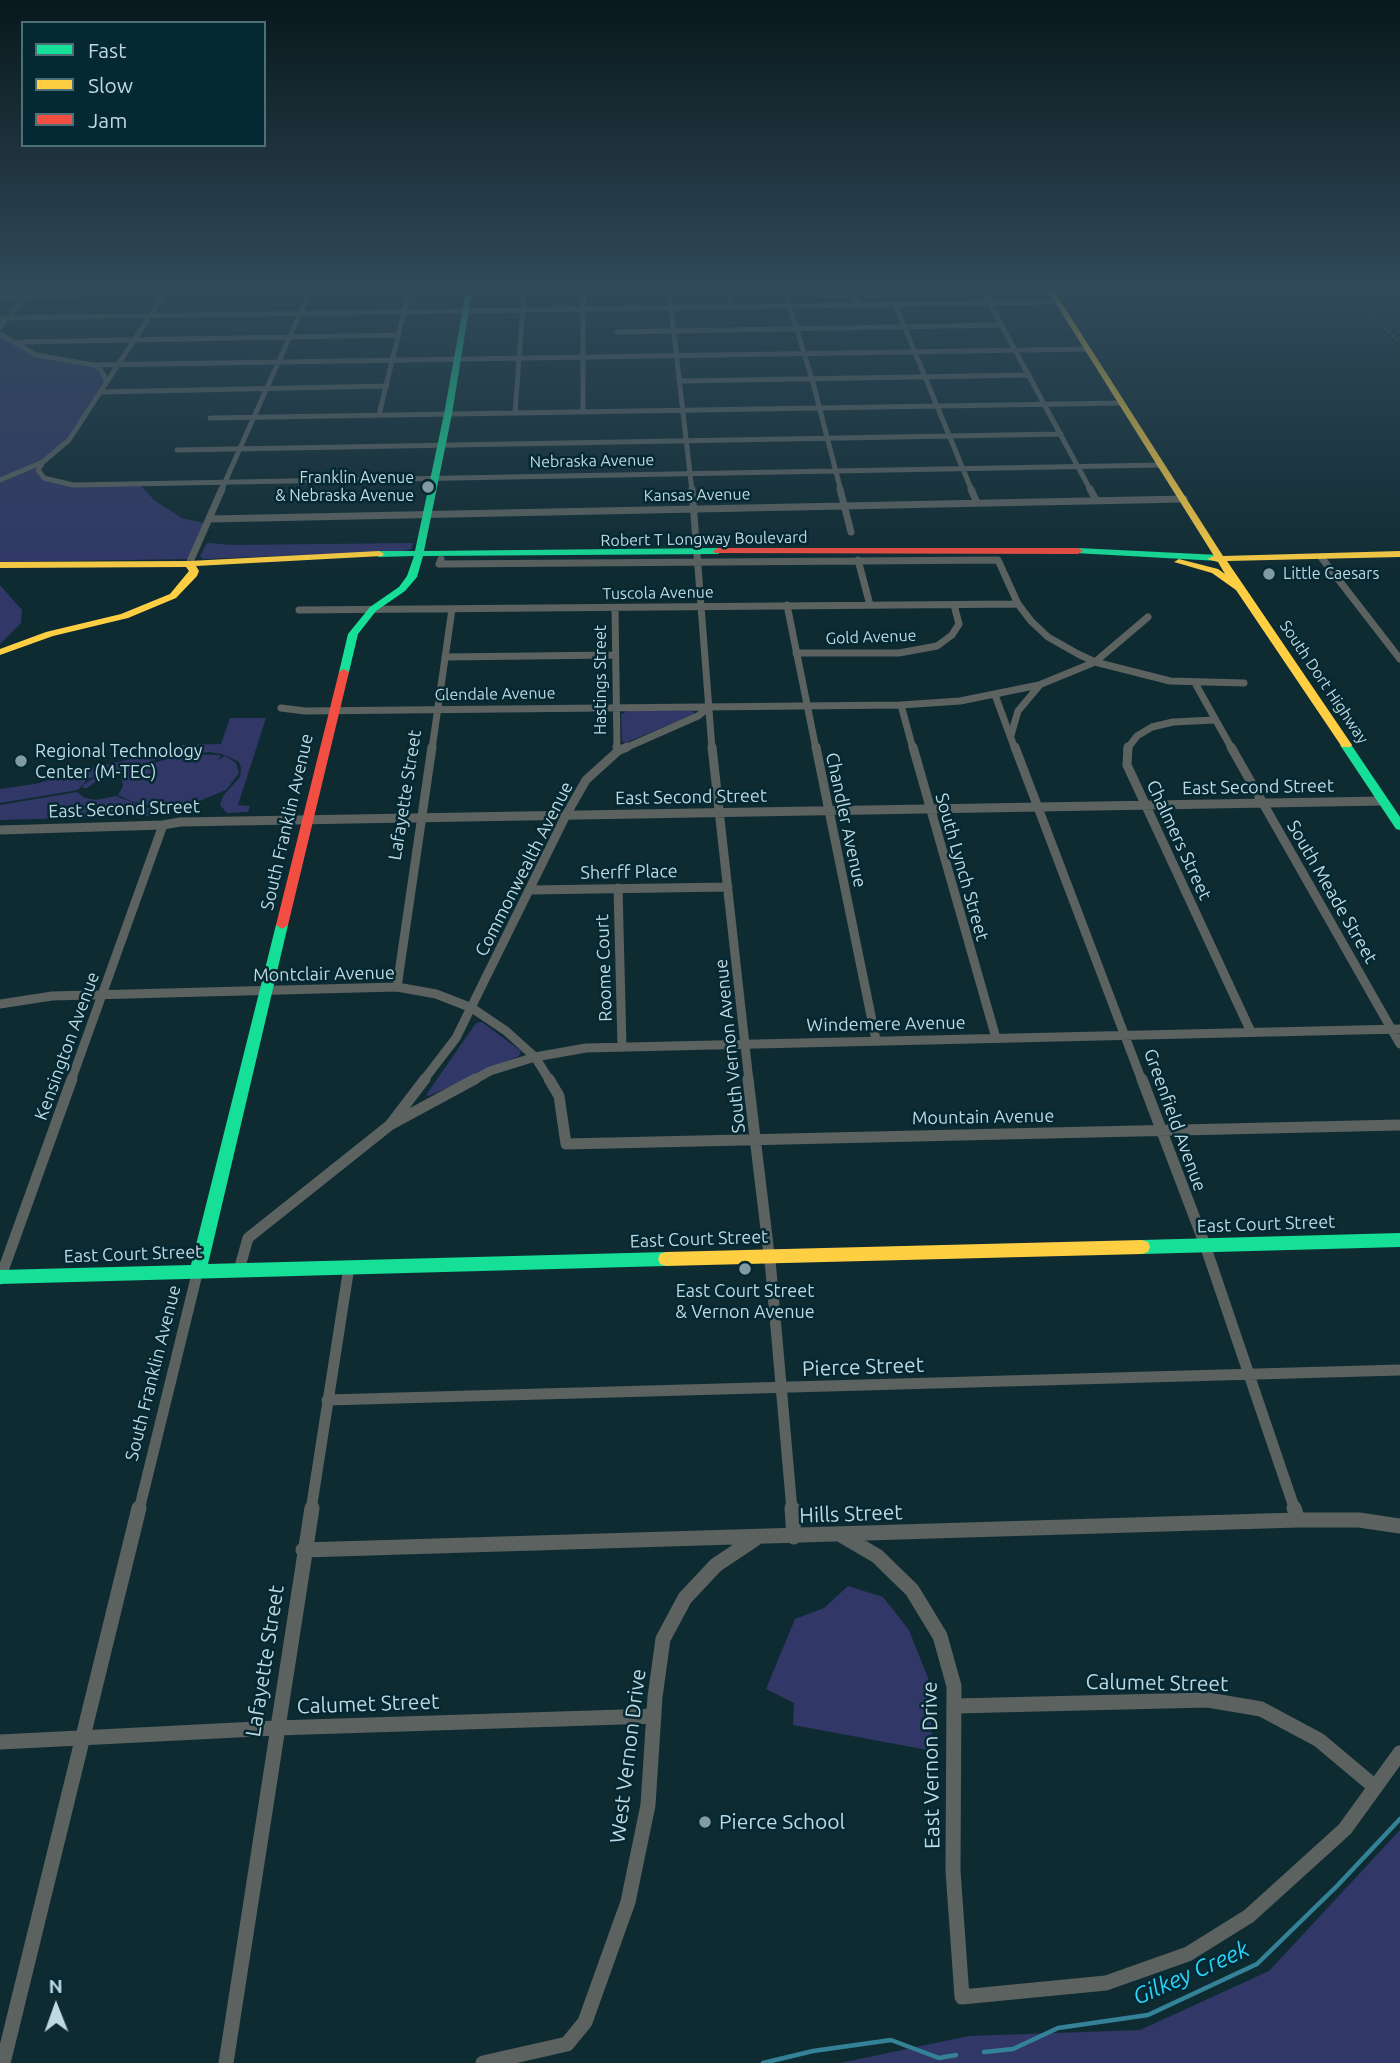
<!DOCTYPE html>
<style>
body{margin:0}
#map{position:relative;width:1400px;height:2063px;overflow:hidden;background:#0f2b32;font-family:Ubuntu,sans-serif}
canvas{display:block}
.legend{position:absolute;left:21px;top:21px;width:245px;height:126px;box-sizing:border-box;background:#042933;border:2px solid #4f6f78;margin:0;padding:9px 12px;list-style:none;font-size:21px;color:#c0d8e0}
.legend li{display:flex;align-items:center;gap:14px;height:35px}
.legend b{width:35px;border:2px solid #4f6f78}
.north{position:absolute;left:21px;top:1972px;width:70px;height:70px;-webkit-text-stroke:5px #042933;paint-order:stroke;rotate:359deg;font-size:19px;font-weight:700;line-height:28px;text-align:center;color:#c0d8e0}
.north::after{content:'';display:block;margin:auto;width:24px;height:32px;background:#c0d8e0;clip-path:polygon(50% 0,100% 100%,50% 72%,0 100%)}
</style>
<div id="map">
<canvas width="1400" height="2063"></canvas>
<ul class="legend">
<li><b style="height:9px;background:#16e098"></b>Fast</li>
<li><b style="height:9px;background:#ffcf43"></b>Slow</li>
<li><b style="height:9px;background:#f24e42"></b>Jam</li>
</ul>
<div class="north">N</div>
</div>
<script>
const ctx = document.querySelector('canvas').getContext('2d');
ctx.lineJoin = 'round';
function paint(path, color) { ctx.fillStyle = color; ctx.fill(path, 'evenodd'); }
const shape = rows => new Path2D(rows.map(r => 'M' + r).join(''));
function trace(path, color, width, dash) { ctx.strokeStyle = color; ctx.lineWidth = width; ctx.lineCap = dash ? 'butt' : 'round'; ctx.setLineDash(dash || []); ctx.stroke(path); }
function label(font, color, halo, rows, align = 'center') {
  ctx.font = font + ' Ubuntu,sans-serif'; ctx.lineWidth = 5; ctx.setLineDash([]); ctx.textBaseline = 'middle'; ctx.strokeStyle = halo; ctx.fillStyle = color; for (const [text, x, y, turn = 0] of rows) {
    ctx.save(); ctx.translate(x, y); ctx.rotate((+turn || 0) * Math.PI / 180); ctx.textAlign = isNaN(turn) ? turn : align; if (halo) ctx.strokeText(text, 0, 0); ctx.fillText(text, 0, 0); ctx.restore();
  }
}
paint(shape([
 [0,334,28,351,94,365,101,370,107,382,69,440,42,462,39,474,60,484,139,484,155,501,182,518,207,524,192,559,0,562],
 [207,543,233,545,413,543,411,549,405,551,203,559,200,556],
 [0,585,22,610,21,623,0,644],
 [627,711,692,711,695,714,625,743,622,741,621,715],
 [230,718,266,718,238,805,250,806,248,812,227,813,220,805,223,796,240,777,241,768,239,762,222,754,209,752,186,754,221,755,218,760,225,756,236,763,239,773,226,790,199,801,172,807,151,806,131,801,118,795,123,786,121,775,135,768,146,771,140,767,184,754,158,759,117,775,100,775,113,776,98,780,87,788,83,788,83,785,97,776,88,779,78,790,0,803,0,789,35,784,64,776,66,773,174,750,177,745,221,744],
 [77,792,85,798,96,800,116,796,156,811,154,815,147,816,0,820,0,805],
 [482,1022,521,1051,519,1056,429,1096,426,1095,476,1023],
 [848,1586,883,1597,909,1630,928,1678,933,1751,793,1725,794,1703,766,1689,795,1619,824,1608],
 [1400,1830,1400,2063,840,2063,969,2036,1140,2030,1269,1971]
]), '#313767');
trace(shape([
 [984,2052,1013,2049,1058,2028,1148,2015,1257,1964,1337,1886,1400,1819],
 [763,2063,813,2051,891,2040,939,2058,956,2055]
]), '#348297', 4.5);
trace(shape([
 [583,291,583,412],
 [669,291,692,491],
 [728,291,731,306],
 [785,291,812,379,841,491],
 [852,291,857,304],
 [983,291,1091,491],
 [0,296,315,291],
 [895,304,972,491],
 [0,318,1058,302],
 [0,327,29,292],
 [617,332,1001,325],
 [0,334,36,355,94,365,101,370,107,382],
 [18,342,399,335],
 [94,365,1088,349],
 [682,381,1029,375],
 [100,392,387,386],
 [515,413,524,291],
 [379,415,409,291],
 [210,418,1122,403],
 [177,450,1061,434],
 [43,462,38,470,44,478,73,485,1161,465],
 [0,480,43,462,69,440,166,291],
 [221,491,310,291]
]), '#5b6260', 5);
trace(shape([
 [692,489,712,749],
 [840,489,851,532],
 [971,489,977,503],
 [1090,489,1096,500],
 [210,519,1184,499],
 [1321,557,1400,659],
 [441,559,439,564,998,560,1018,604,1031,621,1048,637,1078,654,1095,662,1170,681,1244,683],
 [858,560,870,605],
 [189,564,222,489],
 [787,605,816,749],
 [615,608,617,749],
 [299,610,1018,604],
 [796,653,899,653,937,646,952,635,959,624,954,605],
 [445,657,615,655],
 [1195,683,1232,749],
 [995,695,1015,749],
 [901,705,913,749],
 [281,708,305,711,901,705,960,701,1039,685,1095,662,1148,617],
 [1011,735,1018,711,1039,686],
 [432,749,452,609],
 [623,749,698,716,709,707],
 [1127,749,1137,736,1152,727,1173,722,1215,720]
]), '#5b6260', 7);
trace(shape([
 [617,747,618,751],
 [712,747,749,1081],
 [816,747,876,1040],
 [913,747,996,1038],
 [1015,747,1142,1081],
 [1128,747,1127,765,1251,1032],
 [1231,747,1400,1044],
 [0,830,163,825,180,822,1383,801],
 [618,888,622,1046],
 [530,890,728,887],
 [397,987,432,747],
 [0,1004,52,996,397,987,436,994,472,1008,506,1031,535,1057,550,1081],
 [71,1081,163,825],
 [423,1081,456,1038,566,815,586,780,618,751,627,747],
 [472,1081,490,1071,535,1057,586,1048,1400,1029]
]), '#5b6260', 9);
trace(shape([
 [549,1079,559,1096,566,1144,1400,1125],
 [748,1079,771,1271,792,1510],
 [1142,1079,1205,1245,1295,1510],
 [390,1125,475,1079],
 [239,1270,248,1238,390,1125,425,1079],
 [0,1279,72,1079],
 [327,1400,1400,1370],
 [139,1510,198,1270],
 [311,1510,349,1267]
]), '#5b6260', 11);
trace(shape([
 [792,1508,794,1537],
 [1294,1508,1298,1520],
 [841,1535,877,1556,912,1590,940,1636,954,1686,953,1871,962,1997,1106,1983,1188,1954,1249,1916,1345,1829,1400,1753],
 [303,1550,1298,1520,1359,1520,1400,1526],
 [955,1706,1208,1700,1261,1709,1319,1740,1375,1787],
 [0,1742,276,1728,654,1716],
 [3,2063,139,1508],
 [226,2063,312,1508],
 [483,2063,567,2044,585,2022,628,1902,648,1805,655,1697,663,1639,685,1598,716,1565,755,1539]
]), '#5b6260', 15);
paint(shape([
 [466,291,472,291,452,414,424,551,718,548,723,551,718,554,423,556,417,577,405,591,376,611,358,634,349,672,348,674,340,674,339,672,348,634,370,607,399,587,407,576,413,559,414,556,379,557,374,554,379,551,415,551,444,414,466,291],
 [1078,548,1219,555,1224,558,1219,561,1075,553,1073,551,1078,548],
 [1346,742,1350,743,1400,817,1400,830,1396,829,1340,745,1346,742],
 [282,921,288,925,208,1264,666,1252,672,1254,674,1259,672,1264,666,1266,0,1284,0,1270,191,1265,276,925,282,921],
 [1400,1233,1400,1247,1142,1254,1136,1252,1134,1247,1136,1242,1142,1240,1400,1233]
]), '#16e098');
paint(shape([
 [1048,291,1054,291,1223,556,1400,551,1400,557,1227,561,1352,745,1350,747,1342,747,1236,590,1212,573,1174,562,1179,559,1218,569,1225,574,1218,562,1207,559,1214,556,1048,291],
 [379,551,384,554,382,556,196,566,199,571,197,576,176,598,128,618,53,636,0,655,0,649,46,632,121,614,170,594,189,571,186,567,0,568,0,562,189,561,379,551],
 [1142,1240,1148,1242,1150,1247,1148,1252,1142,1254,666,1266,660,1264,658,1259,660,1254,666,1252,1142,1240]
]), '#ffcf43');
paint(shape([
 [718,548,1078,548,1083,551,1078,554,715,553,713,551,718,548],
 [344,669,349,672,288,925,282,929,276,925,339,672,344,669]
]), '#f24e42');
trace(shape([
 [1343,291,1400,342]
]), '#5a6565', 2, [2, 3.5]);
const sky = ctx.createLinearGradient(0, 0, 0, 580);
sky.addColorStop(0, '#08181c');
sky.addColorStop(0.5, '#314a5a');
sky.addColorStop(1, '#314a5a00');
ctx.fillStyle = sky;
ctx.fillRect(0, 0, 1400, 580);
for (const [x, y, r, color] of [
 [428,487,7,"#829ba3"],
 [1269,574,7,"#829ba3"],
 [21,761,7,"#829ba3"],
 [745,1269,7,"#829ba3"],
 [705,1822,7,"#829ba3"]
]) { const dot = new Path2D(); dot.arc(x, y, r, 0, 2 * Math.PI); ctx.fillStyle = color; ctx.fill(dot); trace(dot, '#042933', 2.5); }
label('16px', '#c0d8e0', '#042933', [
 ["Nebraska Avenue",592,461,-1],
 ["Kansas Avenue",697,495,-1],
 ["Robert T Longway Boulevard",704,539,-1],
 ["Tuscola Avenue",658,593,-1],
 ["Gold Avenue",871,637,-2],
 ["Hastings Street",601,680,-90],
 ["South Dort Highway",1324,682,56],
 ["Glendale Avenue",495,694,-1]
]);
label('16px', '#c0d8e0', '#042933', [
 ["Franklin Avenue",414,478],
 ["& Nebraska Avenue",414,496],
 ["Little Caesars",1283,574,"left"]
], 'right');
label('18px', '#c0d8e0', '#042933', [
 ["Regional Technology",35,751],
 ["Center (M-TEC)",35,772],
 ["East Court Street",745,1291,"center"],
 ["& Vernon Avenue",745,1312,"center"]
], 'left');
label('18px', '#c0d8e0', '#042933', [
 ["East Second Street",1258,787,-1],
 ["Lafayette Street",405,795,-81],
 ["East Second Street",691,797,-1],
 ["East Second Street",124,809,-2],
 ["Chandler Avenue",846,820,78],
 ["South Franklin Avenue",287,822,-77],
 ["Chalmers Street",1179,840,65],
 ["South Lynch Street",962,867,74],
 ["Commonwealth Avenue",524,869,-63],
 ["Sherff Place",629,872,-1],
 ["South Meade Street",1332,892,60],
 ["Roome Court",604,968,-92],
 ["Montclair Avenue",324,974,-1],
 ["Windemere Avenue",886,1024,-1],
 ["Kensington Avenue",67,1046,-70],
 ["South Vernon Avenue",730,1046,-96],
 ["Mountain Avenue",983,1117,-1],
 ["Greenfield Avenue",1175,1120,70],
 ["East Court Street",1266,1224,-2],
 ["East Court Street",699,1239,-2],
 ["East Court Street",133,1254,-2],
 ["South Franklin Avenue",153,1373,-76]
]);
label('21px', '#c0d8e0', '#042933', [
 ["Pierce Street",863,1367,-2],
 ["Hills Street",851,1514,-2],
 ["Lafayette Street",265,1661,-81],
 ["Calumet Street",1157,1683,1],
 ["Calumet Street",368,1704,-2],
 ["West Vernon Drive",628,1756,-83],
 ["East Vernon Drive",931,1765,-91]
]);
label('21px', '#c0d8e0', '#042933', [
 ["Pierce School",719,1822]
], 'left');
label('italic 23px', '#2ad4fa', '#042933', [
 ["Gilkey Creek",1191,1973,-24]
]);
</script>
